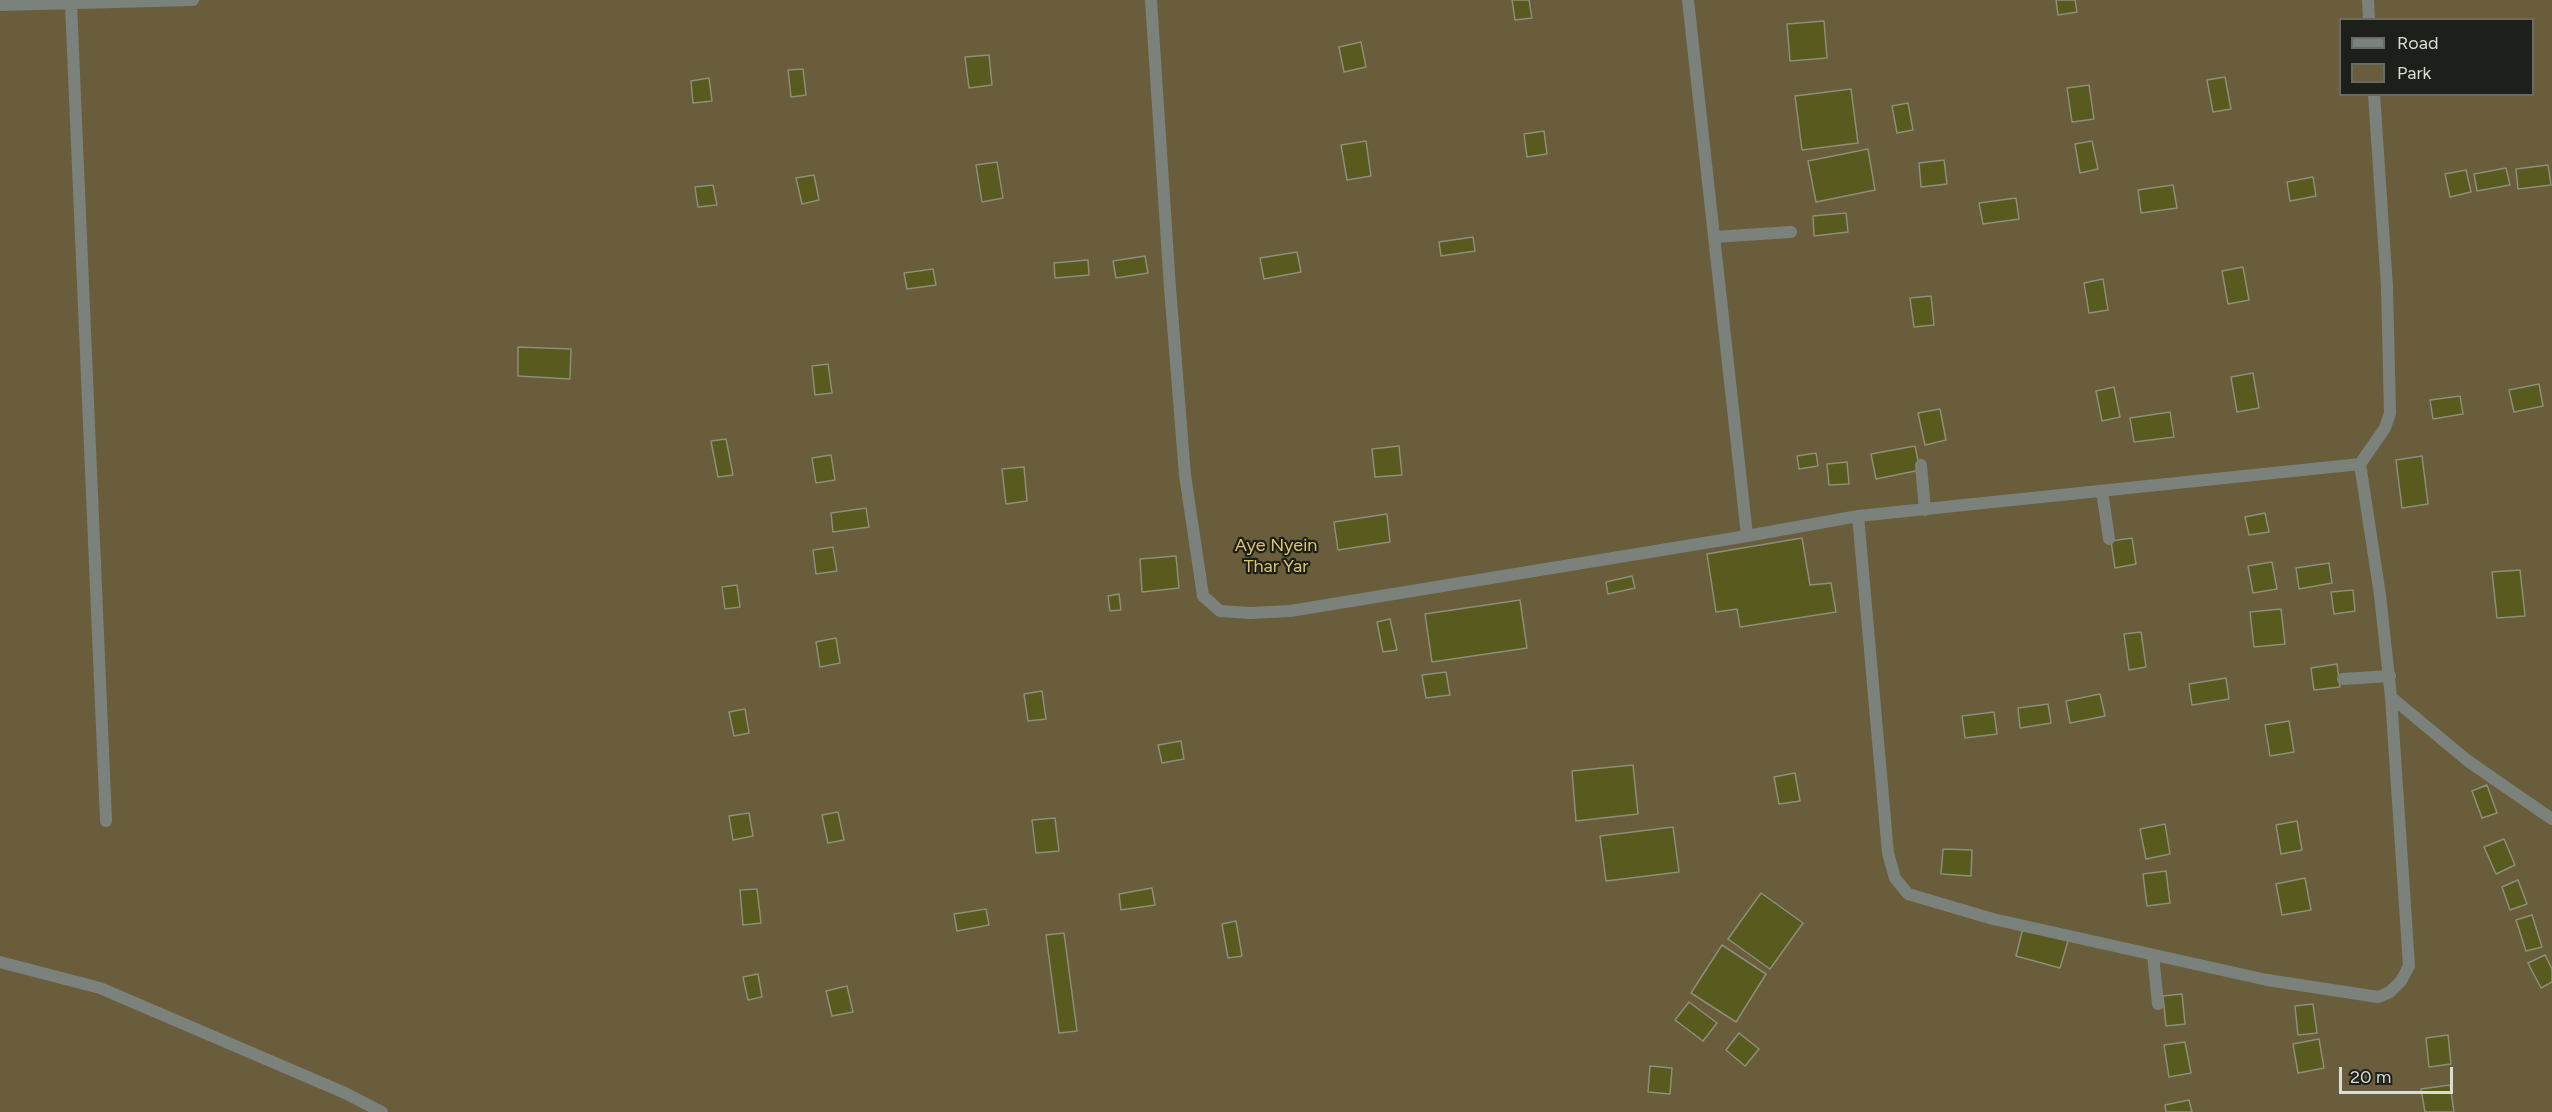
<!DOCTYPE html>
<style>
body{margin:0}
#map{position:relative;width:2552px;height:1112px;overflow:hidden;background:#333a2c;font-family:Figtree,sans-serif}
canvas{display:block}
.legend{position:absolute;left:2339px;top:18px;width:195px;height:78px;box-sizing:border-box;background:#1d201a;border:2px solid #686c64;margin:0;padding:8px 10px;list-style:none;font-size:18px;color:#d8ddd4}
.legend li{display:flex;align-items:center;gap:12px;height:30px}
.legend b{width:30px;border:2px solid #686c64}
.scale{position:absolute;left:2339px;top:1067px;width:114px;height:27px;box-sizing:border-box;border:3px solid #d8ddd4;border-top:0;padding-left:8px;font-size:18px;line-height:21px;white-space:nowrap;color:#d8ddd4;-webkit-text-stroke:4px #1d201a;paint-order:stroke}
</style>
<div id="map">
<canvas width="2552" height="1112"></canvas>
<ul class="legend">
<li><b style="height:8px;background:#7b827c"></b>Road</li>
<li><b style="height:16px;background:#695d3b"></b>Park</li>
</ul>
<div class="scale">20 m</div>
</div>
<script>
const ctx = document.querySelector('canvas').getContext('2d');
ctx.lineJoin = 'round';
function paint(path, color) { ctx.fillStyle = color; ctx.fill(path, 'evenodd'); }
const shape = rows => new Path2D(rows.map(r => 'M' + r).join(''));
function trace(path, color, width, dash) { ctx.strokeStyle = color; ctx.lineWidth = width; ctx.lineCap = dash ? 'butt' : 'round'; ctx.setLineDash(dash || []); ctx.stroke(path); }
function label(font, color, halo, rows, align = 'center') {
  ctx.font = font + ' Figtree,sans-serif'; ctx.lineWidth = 4.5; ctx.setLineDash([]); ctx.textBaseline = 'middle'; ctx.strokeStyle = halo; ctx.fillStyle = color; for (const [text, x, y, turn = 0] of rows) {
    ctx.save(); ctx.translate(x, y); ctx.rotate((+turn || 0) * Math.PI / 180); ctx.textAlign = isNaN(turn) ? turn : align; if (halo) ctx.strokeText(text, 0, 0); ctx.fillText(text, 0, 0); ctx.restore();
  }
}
paint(shape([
 [0,0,2552,0,2552,1112,0,1112],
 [2340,20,2532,20,2532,94,2340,94]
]), '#695d3b');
const building = shape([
 [1512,0,1529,0,1532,18,1515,20,1512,0],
 [2056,0,2075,0,2077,12,2058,15,2056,0],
 [1824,21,1827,58,1790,61,1787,24,1824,21],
 [1361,42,1366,67,1344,72,1339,47,1361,42],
 [989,55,992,85,969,88,965,57,989,55],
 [803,69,806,95,791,97,788,70,803,69],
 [2225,77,2231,109,2213,112,2207,80,2225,77],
 [709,78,712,101,693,103,691,81,709,78],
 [2089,85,2094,119,2072,122,2067,88,2089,85],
 [1851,89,1858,143,1802,150,1795,96,1851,89],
 [1908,103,1913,130,1897,133,1892,106,1908,103],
 [1544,131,1547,154,1527,157,1524,134,1544,131],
 [1366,141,1371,176,1347,180,1341,145,1366,141],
 [2092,141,2098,169,2080,173,2075,144,2092,141],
 [1868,149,1875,190,1816,202,1808,161,1868,149],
 [1944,160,1947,184,1921,187,1919,163,1944,160],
 [997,162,1003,198,982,202,976,165,997,162],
 [2548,165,2551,185,2518,189,2516,169,2548,165],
 [2506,168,2510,185,2477,191,2474,174,2506,168],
 [2466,170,2471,192,2450,197,2445,174,2466,170],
 [814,175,819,200,802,204,796,178,814,175],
 [2313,177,2316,196,2290,201,2287,182,2313,177],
 [713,185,717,205,698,207,695,187,713,185],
 [2173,185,2177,208,2141,213,2138,190,2173,185],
 [2016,198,2019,219,1983,224,1979,203,2016,198],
 [1846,213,1848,232,1814,236,1813,216,1846,213],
 [1473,237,1475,251,1441,256,1439,242,1473,237],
 [1297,252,1301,272,1264,279,1260,258,1297,252],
 [1145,256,1148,273,1116,278,1113,261,1145,256],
 [1088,260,1089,275,1055,278,1054,263,1088,260],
 [2243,267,2249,300,2228,304,2222,271,2243,267],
 [933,269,936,285,907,289,904,273,933,269],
 [2103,279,2108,310,2089,313,2084,283,2103,279],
 [1931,296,1934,325,1914,327,1910,298,1931,296],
 [518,347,571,349,570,379,518,376,518,347],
 [828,364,832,393,815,395,812,366,828,364],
 [2253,373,2259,408,2237,412,2231,377,2253,373],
 [2539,384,2543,406,2514,412,2509,390,2539,384],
 [2114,387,2120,417,2102,421,2096,391,2114,387],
 [2460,396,2463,414,2433,419,2430,400,2460,396],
 [1940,409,1946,440,1925,445,1918,413,1940,409],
 [2170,412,2174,437,2134,442,2130,418,2170,412],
 [726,439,733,475,718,477,711,441,726,439],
 [1399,446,1402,475,1375,477,1372,449,1399,446],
 [1915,446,1920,470,1876,479,1871,454,1915,446],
 [1816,453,1818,466,1799,469,1797,456,1816,453],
 [831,455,835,480,816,483,812,458,831,455],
 [2422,456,2428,504,2402,508,2396,460,2422,456],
 [1847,462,1849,484,1829,485,1827,464,1847,462],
 [1024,467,1027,501,1006,504,1002,469,1024,467],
 [866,508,869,527,833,532,831,513,866,508],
 [2265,513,2269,532,2249,535,2245,517,2265,513],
 [1387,514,1390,542,1338,550,1334,522,1387,514],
 [1802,538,1810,585,1831,583,1836,612,1740,627,1737,609,1716,612,1707,554,1802,538],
 [2132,538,2136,564,2115,568,2111,541,2132,538],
 [833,547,837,571,816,574,813,550,833,547],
 [1176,556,1179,588,1142,592,1140,559,1176,556],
 [2272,562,2277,589,2253,593,2248,566,2272,562],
 [2329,563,2332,583,2299,589,2296,568,2329,563],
 [2520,570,2525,616,2497,618,2492,572,2520,570],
 [1632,576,1635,588,1608,594,1606,582,1632,576],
 [737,585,740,607,725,609,722,587,737,585],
 [2353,590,2355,611,2334,614,2331,592,2353,590],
 [1119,594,1121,610,1110,611,1108,596,1119,594],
 [1520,600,1527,648,1432,662,1425,614,1520,600],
 [2281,609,2285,644,2254,647,2250,612,2281,609],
 [1390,619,1397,650,1383,652,1377,622,1390,619],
 [2141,632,2146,667,2129,670,2124,634,2141,632],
 [836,638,840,663,820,667,816,642,836,638],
 [2337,664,2340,687,2314,690,2311,668,2337,664],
 [1446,672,1450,695,1426,698,1422,675,1446,672],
 [2226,678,2229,699,2192,705,2189,684,2226,678],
 [1042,691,1046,719,1028,721,1024,694,1042,691],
 [2100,694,2105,716,2070,723,2066,701,2100,694],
 [2048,704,2051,723,2020,728,2018,708,2048,704],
 [745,709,749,733,734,736,729,712,745,709],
 [1994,712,1997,734,1965,738,1962,716,1994,712],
 [2289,721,2294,752,2270,756,2265,725,2289,721],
 [1181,741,1184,759,1162,763,1158,745,1181,741],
 [1633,765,1638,814,1576,821,1572,771,1633,765],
 [1795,773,1800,801,1779,804,1774,777,1795,773],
 [2487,785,2497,813,2482,818,2472,791,2487,785],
 [838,812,844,840,828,843,822,815,838,812],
 [749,813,753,836,733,840,729,816,749,813],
 [1055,818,1059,851,1036,853,1032,820,1055,818],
 [2297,821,2302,850,2281,854,2276,825,2297,821],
 [2165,824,2170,854,2146,859,2140,829,2165,824],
 [1673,827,1679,872,1606,881,1600,836,1673,827],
 [2504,839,2515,865,2496,874,2484,847,2504,839],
 [1943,849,1972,850,1971,876,1941,874,1943,849],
 [2166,871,2170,903,2147,906,2143,874,2166,871],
 [2305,878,2311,910,2282,915,2276,884,2305,878],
 [2518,880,2527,904,2510,910,2502,887,2518,880],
 [1152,888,1155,905,1121,910,1119,894,1152,888],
 [757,889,761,923,743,925,740,890,757,889],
 [1761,893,1803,923,1770,969,1728,939,1761,893],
 [986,909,989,925,957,931,954,914,986,909],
 [2532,915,2542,947,2526,951,2516,920,2532,915],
 [1236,921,1242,956,1228,958,1222,924,1236,921],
 [2023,928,2068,941,2060,968,2016,956,2023,928],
 [1064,933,1077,1031,1059,1033,1046,935,1064,933],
 [1722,945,1766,974,1736,1022,1691,993,1722,945],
 [2545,955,2552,969,2552,982,2541,988,2528,963,2545,955],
 [758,974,762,997,748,1000,743,977,758,974],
 [847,986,853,1012,832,1016,826,991,847,986],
 [2182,994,2185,1024,2166,1026,2163,996,2182,994],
 [1689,1002,1717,1023,1703,1041,1675,1020,1689,1002],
 [2313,1004,2317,1033,2298,1035,2295,1006,2313,1004],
 [1739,1033,1759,1049,1745,1066,1726,1050,1739,1033],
 [2448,1035,2451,1064,2429,1067,2426,1038,2448,1035],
 [2319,1039,2324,1068,2298,1073,2293,1044,2319,1039],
 [2185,1042,2191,1073,2169,1077,2164,1045,2185,1042],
 [1650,1066,1672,1068,1670,1094,1648,1092,1650,1066],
 [2450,1085,2454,1112,2425,1112,2421,1089,2450,1085],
 [2189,1100,2192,1112,2166,1112,2165,1105,2189,1100]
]);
paint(building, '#585a1e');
trace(building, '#8d8e7c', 1.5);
trace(shape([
 [1151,0,1170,288,1185,475,1203,596,1220,611,1250,613,1290,611,1747,536],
 [1688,0,1747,536,1858,516,2360,464,2385,428,2390,413,2387,287,2374,94],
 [2368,0,2369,20],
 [71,4,106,821],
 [0,5,193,0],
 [1714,237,1791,232],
 [2360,464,2380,595,2391,697,2468,761,2552,819],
 [1921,465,1925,510],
 [2102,491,2109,539],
 [1858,516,1888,853,1895,878,1908,894,1993,919,2267,980,2378,997,2390,992,2401,981,2409,966,2391,697],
 [2343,679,2390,676],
 [2153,955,2158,1004],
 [0,962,100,988,345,1093,382,1112]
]), '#7b827c', 12);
label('18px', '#e0c36d', '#1d201a', [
 ["Aye Nyein",1276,546],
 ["Thar Yar",1276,567]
]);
</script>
